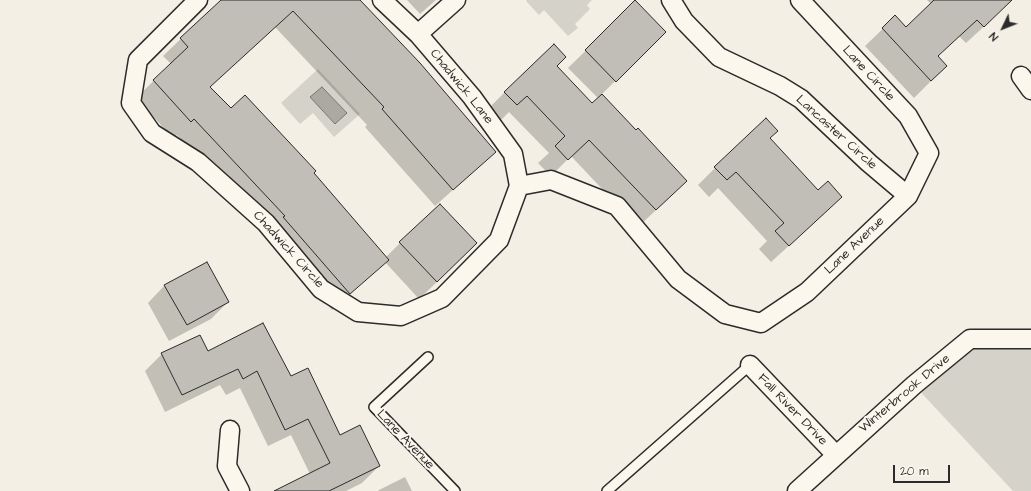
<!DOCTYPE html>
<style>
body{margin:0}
#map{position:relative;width:1031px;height:491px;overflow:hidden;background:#f3efe4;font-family:"Architects Daughter",sans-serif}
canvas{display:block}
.north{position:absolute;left:983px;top:8px;width:40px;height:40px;-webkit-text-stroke:3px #fbf7ec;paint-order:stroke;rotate:227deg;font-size:11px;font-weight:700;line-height:16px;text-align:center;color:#2b2b2b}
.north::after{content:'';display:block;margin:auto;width:14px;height:18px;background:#2b2b2b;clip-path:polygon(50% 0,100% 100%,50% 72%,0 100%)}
.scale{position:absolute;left:893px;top:465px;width:57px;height:18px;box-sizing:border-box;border:2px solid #2b2b2b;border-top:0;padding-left:5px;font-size:12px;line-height:14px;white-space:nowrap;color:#2b2b2b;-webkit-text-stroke:3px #fbf7ec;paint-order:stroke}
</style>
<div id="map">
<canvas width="1031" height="491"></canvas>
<div class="north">N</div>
<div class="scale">20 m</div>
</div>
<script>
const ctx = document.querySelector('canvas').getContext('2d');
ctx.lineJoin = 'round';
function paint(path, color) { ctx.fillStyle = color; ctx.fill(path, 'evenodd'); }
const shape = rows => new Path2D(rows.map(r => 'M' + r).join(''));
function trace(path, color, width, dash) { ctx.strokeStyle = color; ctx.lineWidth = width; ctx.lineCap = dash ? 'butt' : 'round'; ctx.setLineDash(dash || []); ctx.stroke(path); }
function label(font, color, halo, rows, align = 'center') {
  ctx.font = font + ' "Architects Daughter",sans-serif'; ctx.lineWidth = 4; ctx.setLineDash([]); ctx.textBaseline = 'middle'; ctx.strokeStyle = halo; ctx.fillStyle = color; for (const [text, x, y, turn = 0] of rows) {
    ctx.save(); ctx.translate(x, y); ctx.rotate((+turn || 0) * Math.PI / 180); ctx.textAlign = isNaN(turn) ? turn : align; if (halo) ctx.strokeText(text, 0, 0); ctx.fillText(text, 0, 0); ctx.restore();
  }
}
paint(shape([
 [527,0,592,0,587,5,590,9,575,24,578,28,568,36,544,10,539,15,526,1],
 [318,69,360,114,334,137,313,113,300,124,281,103],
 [970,339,1031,339,1031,491,1013,491,914,385]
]), '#d5d2c9');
const water = shape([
 [322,87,347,113,335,124,310,97,322,87]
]);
paint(water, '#aca9a2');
trace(water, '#787772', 1);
paint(shape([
 [224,0,359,0,495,152,435,206,365,127,367,125,275,27,209,87,231,110,313,173,385,258,400,243,459,261,419,299,385,262,332,310,267,235,269,233,177,135,173,138,136,98,171,64,163,56,216,5],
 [407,0,436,0,420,14],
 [927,0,1003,0,990,21,966,43,959,36,937,57,946,66,914,98,865,46,895,17,906,28,931,4],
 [635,2,665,32,601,95,669,198,638,227,571,156,551,176,538,163,549,153,509,112,499,122,487,110,505,92,556,66,592,105,599,99,568,68],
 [769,138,818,192,824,214,771,262,759,249,767,241,718,188,709,197,698,185,715,168],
 [165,285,228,302,211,319,169,341,148,303],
 [207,353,291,378,339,436,379,466,362,483,346,491,277,491,310,474,291,435,268,446,240,388,226,395,220,385,165,412,145,371,162,354],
 [405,477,412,491,378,491,379,490]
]), '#0003');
const building = shape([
 [221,0,360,0,420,63,496,152,453,190,382,109,384,107,293,11,210,87,231,108,245,95,316,171,314,173,389,260,350,294,283,217,285,216,194,119,191,122,153,80,188,47,180,38,221,0],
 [635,0,666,32,616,82,585,50,635,0],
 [934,0,1012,0,984,27,977,20,938,56,947,66,931,81,882,28,895,15,906,27,934,0],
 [554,44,566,57,557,66,592,103,602,94,636,130,638,128,687,181,656,210,589,140,568,160,555,146,565,136,527,96,517,105,504,92,554,44],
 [766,118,778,131,770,138,818,190,828,181,842,197,789,246,775,231,784,223,736,172,727,180,714,167,766,118],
 [440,204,477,243,437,282,399,242,440,204],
 [207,262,229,302,187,325,164,285,207,262],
 [263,323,291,376,308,368,340,435,360,425,380,466,329,491,274,491,330,463,308,419,285,430,257,371,243,379,238,369,182,395,161,353,200,335,208,351,263,323]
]);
paint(building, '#c0beb6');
trace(building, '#2b2b2b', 1);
const service = shape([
 [428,357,374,407,455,491],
 [607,491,750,365]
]);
const minor = shape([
 [198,0,138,60,131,103,152,133,198,162,266,223,321,289,358,312,401,316,442,298,499,240,519,186],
 [382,0,418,34,472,97,513,154,519,186],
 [671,0,684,21,719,57,780,86,801,99,869,163,908,196],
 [418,34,456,0],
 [1021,76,1031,90],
 [519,186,551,180,617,206,678,279,725,314,761,323,807,292,908,196,929,153,908,116,800,0],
 [750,365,835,454],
 [230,430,227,466,240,491],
 [797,491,914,385,970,339,1031,339]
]);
trace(service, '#2b2b2b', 12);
trace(minor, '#2b2b2b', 21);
trace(service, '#fbf7ec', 9);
trace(minor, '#fbf7ec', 18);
label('13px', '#2b2b2b', '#fbf7ec', [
 ["Lane Circle",868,74,47],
 ["Chadwick Lane",461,87,51],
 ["Lancaster Circle",836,133,42],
 ["Lane Avenue",855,246,-44],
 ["Chadwick Circle",288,250,48],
 ["Winterbrook Drive",905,394,-40],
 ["Fall River Drive",792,410,46],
 ["Lane Avenue",405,440,46]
]);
</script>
